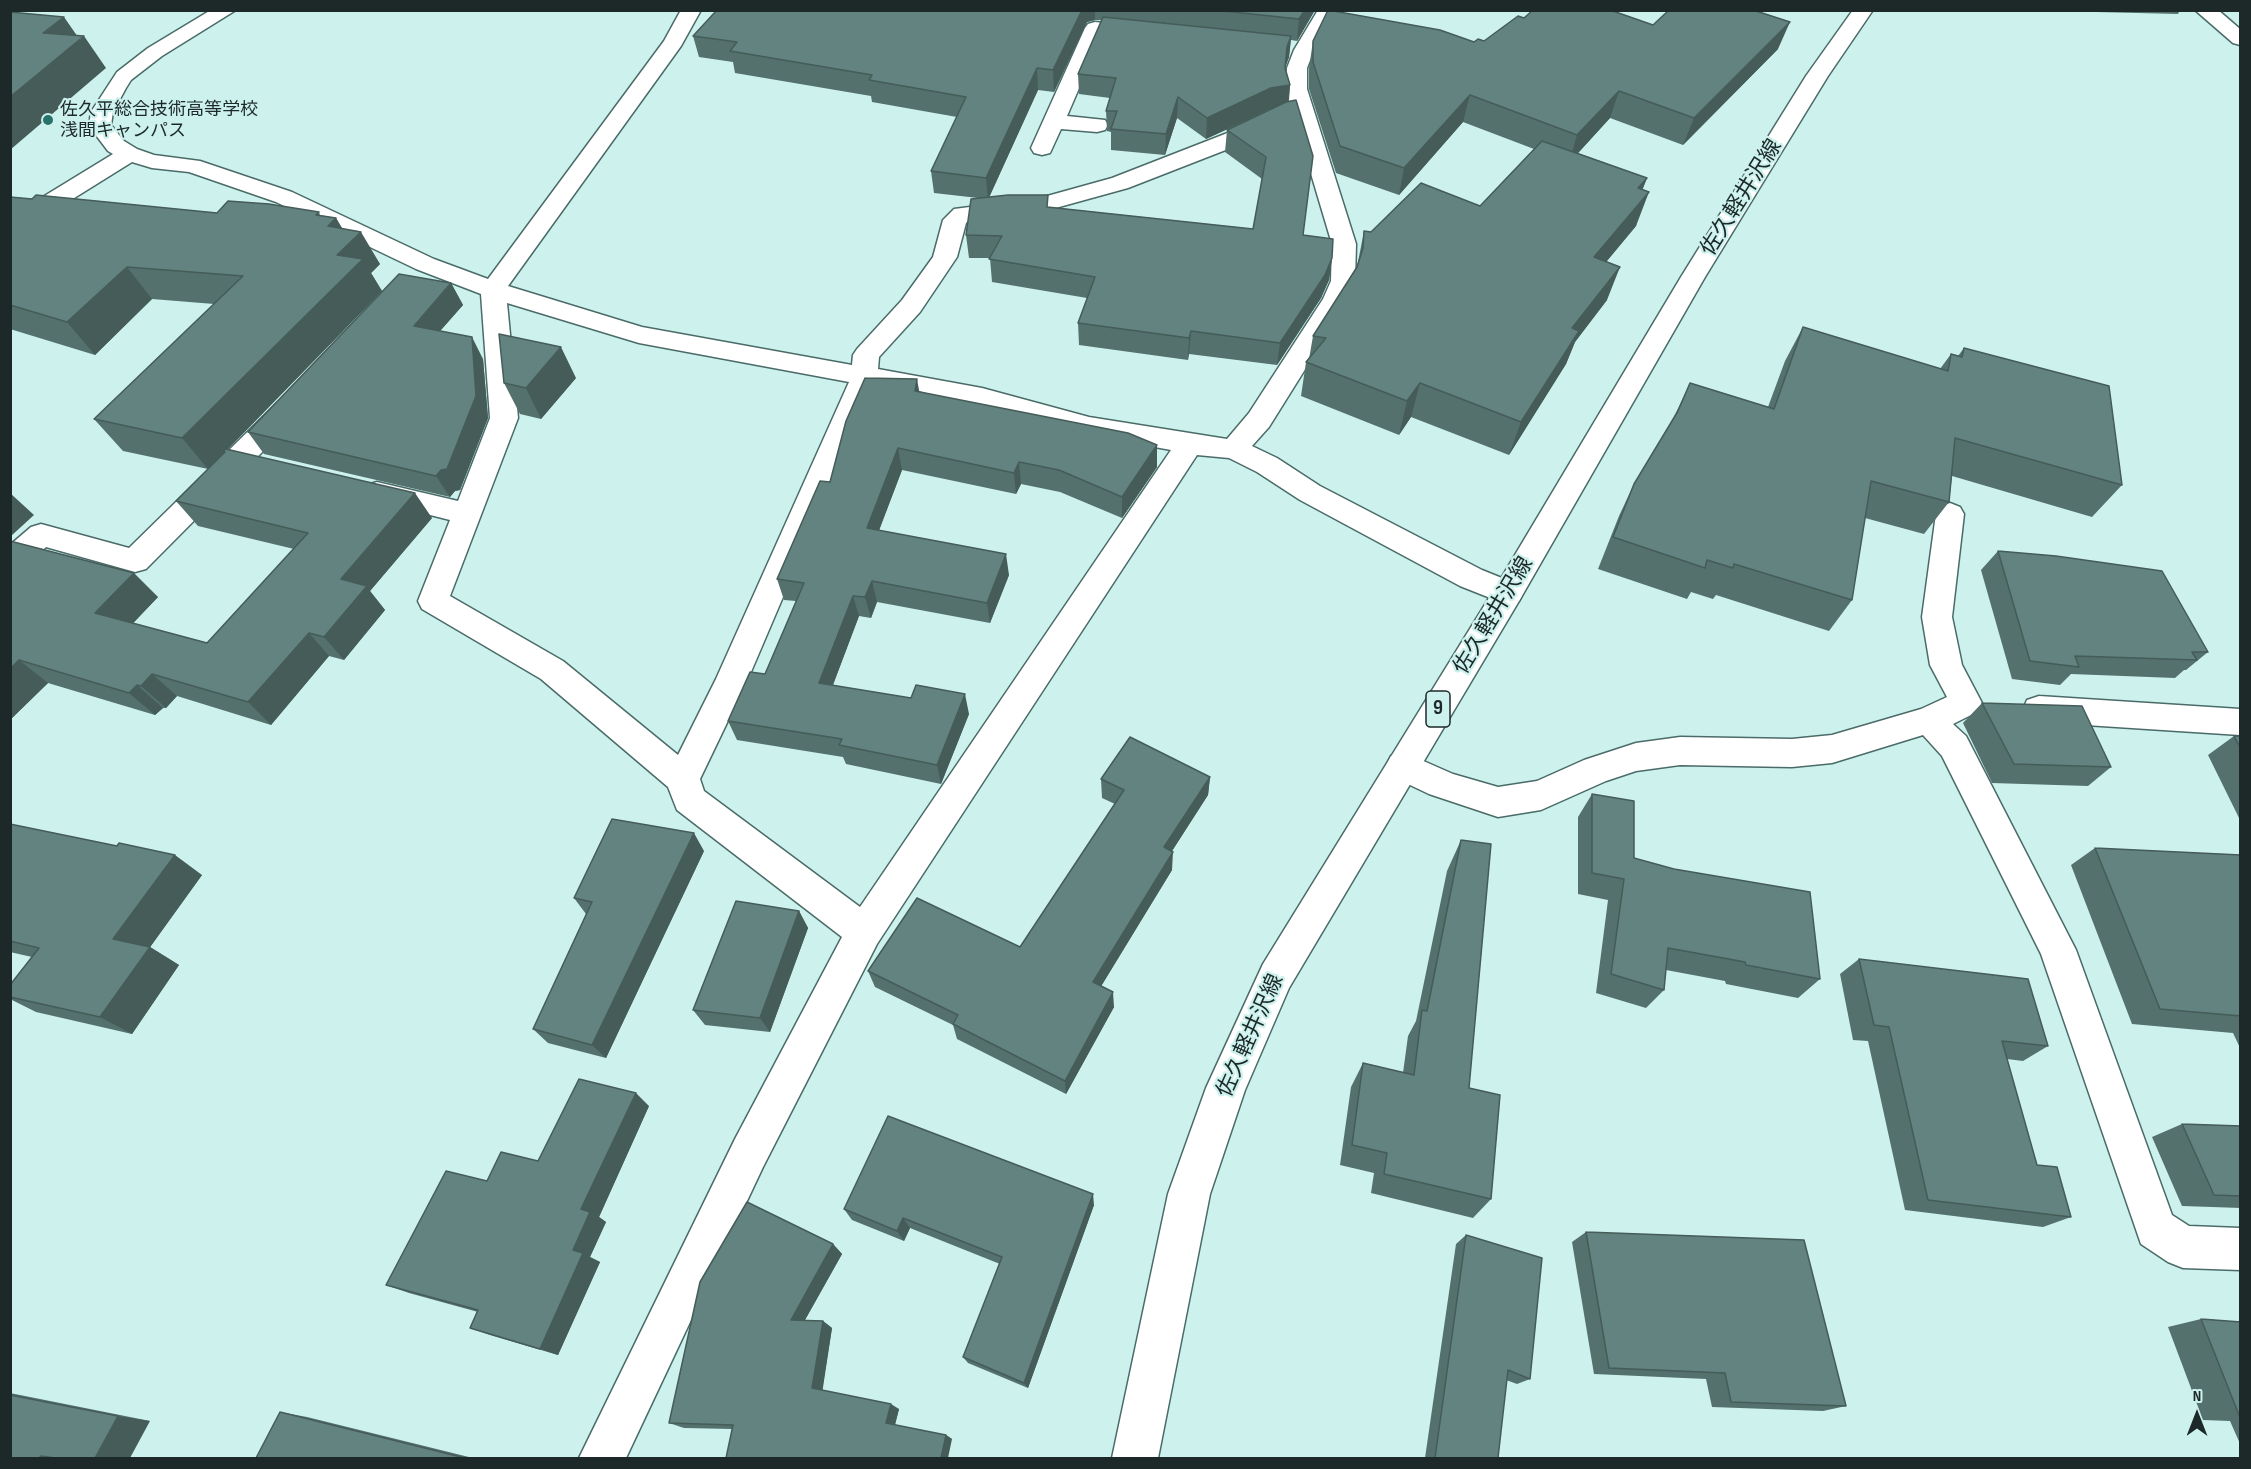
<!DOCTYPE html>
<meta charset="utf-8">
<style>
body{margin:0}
#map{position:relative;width:2251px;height:1469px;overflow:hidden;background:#cdf2ee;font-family:"Sofia Sans Condensed",sans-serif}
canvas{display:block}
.frame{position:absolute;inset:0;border:12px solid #1c2928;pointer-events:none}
.north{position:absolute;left:2167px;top:1385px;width:60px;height:60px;-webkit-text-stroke:4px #cdf2ee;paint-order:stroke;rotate:0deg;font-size:16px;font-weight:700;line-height:24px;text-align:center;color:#1c2928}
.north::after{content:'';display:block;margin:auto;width:21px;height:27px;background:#1c2928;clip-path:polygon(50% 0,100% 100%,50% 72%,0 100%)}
</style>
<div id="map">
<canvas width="2251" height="1469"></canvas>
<div class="frame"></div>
<div class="north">N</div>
</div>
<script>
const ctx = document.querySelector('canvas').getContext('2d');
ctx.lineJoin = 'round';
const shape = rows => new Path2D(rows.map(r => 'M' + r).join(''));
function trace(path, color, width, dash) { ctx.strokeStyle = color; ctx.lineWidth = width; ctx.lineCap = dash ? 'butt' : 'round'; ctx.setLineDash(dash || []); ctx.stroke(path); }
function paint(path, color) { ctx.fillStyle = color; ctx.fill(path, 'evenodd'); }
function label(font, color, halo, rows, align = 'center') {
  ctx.font = font + ' "Sofia Sans Condensed","Noto Sans JP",sans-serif'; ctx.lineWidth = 4.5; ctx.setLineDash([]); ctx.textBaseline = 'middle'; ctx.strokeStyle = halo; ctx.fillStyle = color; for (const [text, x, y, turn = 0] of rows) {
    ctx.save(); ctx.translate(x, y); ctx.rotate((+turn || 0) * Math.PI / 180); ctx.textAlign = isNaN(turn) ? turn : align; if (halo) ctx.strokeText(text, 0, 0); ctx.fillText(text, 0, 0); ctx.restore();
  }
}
const street = shape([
 [211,10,236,10,162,56,131,80,126,88,113,112,111,125,124,141,137,149,154,155,200,161,292,192,434,259,488,279,664,41,681,10,701,10,681,46,508,286,642,327,852,365,853,355,857,349,902,300,933,257,943,220,954,209,1040,198,1112,178,1225,134,1270,111,1291,108,1285,89,1287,68,1294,50,1318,10,1338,10,1314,50,1307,68,1307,89,1356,244,1355,281,1349,299,1269,427,1252,446,1277,458,1320,486,1482,570,1519,585,1523,593,1519,601,1508,605,1460,586,1300,500,1257,472,1229,458,1197,455,877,944,763,1167,626,1458,579,1458,735,1139,842,937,677,810,668,787,541,679,422,609,418,601,450,520,367,499,363,492,367,485,377,482,458,501,490,418,481,294,416,269,276,202,189,172,152,168,132,162,18,233,10,235,10,217,113,154,108,151,89,126,91,112,117,72,148,48,211,10],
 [1295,120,1332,244,1331,281,1323,299,1249,413,1227,439,1089,417,982,388,878,369,879,357,920,312,957,257,966,223,969,220,1041,212,1128,188,1241,144,1283,122,1295,120],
 [507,303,639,343,849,382,716,679,678,755,563,661,450,596,518,418,507,303],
 [873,386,982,406,1089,435,1171,450,860,907,704,791,700,779,748,679,873,386],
 [2195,10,2218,10,2240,29,2240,45,2233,43,2195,10],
 [1095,22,1141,27,1148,29,1151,33,1148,37,1141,39,1102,35,1067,116,1105,120,1108,125,1105,130,1097,132,1061,129,1050,153,1042,155,1034,153,1031,148,1085,28,1088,24,1095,22],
 [286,402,296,404,300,411,296,418,146,569,135,572,46,547,21,571,10,574,10,545,31,527,41,524,129,548,276,404,286,402],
 [1950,503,1960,507,1964,514,1952,617,1962,665,1982,703,1977,712,1953,724,1966,736,2076,950,2172,1215,2189,1226,2240,1228,2240,1270,2183,1268,2168,1262,2141,1244,2041,954,1942,756,1923,735,1832,763,1792,767,1680,765,1636,771,1606,781,1541,810,1498,817,1429,794,1391,776,1386,766,1391,756,1403,752,1453,774,1498,787,1537,781,1584,760,1636,743,1680,737,1792,739,1832,735,1921,709,1947,697,1930,665,1922,617,1936,514,1940,507,1950,503],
 [2039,696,2240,709,2240,735,2039,722,2027,718,2023,709,2027,700,2039,696]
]);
const primary = shape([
 [1853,10,1873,10,1828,76,1705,277,1519,601,1289,988,1245,1090,1210,1194,1158,1458,1112,1458,1168,1194,1206,1088,1263,964,1497,585,1681,277,1806,76,1853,10]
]);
trace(street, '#4a6b68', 3);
trace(primary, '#4a6b68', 3);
paint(street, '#fff');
paint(primary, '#fff');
paint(shape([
 [717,10,1315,10,1297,41,1291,40,1289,57,1285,68,1290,85,1289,101,1303,235,1332,258,1329,280,1321,298,1277,365,1189,354,1188,360,1079,345,1078,323,1087,298,992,282,990,258,969,258,966,235,978,198,934,193,931,171,957,117,872,102,871,96,735,73,733,62,699,57,693,36],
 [1095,20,1102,20,1078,74,1079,94,1110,98,1106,111,1107,131,1111,132,1111,150,1165,155,1177,118,1206,139,1272,109,1227,130,1225,152,1262,179,1253,229,1049,207,989,197,1038,90,1054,92,1087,22],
 [2053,10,2180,10,2178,14,2054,11],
 [1524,18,1653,25,1778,49,1683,145,1610,118,1578,153,1647,178,1642,190,1636,226,1606,262,1607,300,1575,342,1566,364,1509,455,1411,417,1399,435,1301,396,1306,362,1309,359,1313,336,1357,267,1364,231,1371,232,1480,206,1534,149,1463,122,1399,195,1336,173,1309,89,1309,68,1313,41,1474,42,1484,41],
 [10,197,217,213,319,212,320,215,336,218,342,228,380,264,371,273,382,291,228,449,432,518,370,591,385,610,344,660,329,656,271,725,177,696,166,708,163,708,155,715,48,683,10,720,10,541,158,597,133,623,207,643,294,549,198,526,176,501,208,469,123,451,94,419,214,304,152,299,95,355,10,329],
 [451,283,463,305,440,331,483,359,488,418,460,490,455,491,450,497,264,454,248,432],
 [1803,327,1940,369,1951,354,1958,356,1964,348,2122,485,2092,517,1952,476,1949,502,1924,534,1865,518,1852,600,1829,631,1716,595,1713,599,1691,592,1687,599,1598,569,1619,516,1634,484,1672,421,1690,383,1768,407,1785,361],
 [576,378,541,419,520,414,504,383],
 [919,391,1157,467,1122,518,1060,492,1021,484,1016,494,902,470,879,530,1009,575,990,623,877,602,871,618,859,616,833,685,969,714,941,784,846,764,843,757,737,740,728,721,765,674,796,601,784,600,777,579,830,482],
 [1998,551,2208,652,2186,670,2184,670,2175,678,2071,674,2060,685,2012,679,1981,570],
 [1982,703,2111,767,2088,786,1992,783,1963,723],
 [2234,736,2241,736,2241,822,2208,755],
 [1210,777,1208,795,1172,851,1172,870,1101,986,1114,1007,1066,1094,957,1039,953,1025,875,987,868,971,1020,947,1115,804,1102,798,1101,779],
 [1592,794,1634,858,1820,979,1798,998,1726,984,1725,981,1666,970,1664,990,1646,1008,1596,993,1608,900,1578,894,1578,817],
 [10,824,202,875,150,947,179,965,132,1034,36,1012,10,999,10,985,32,957,10,952],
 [1461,840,1469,1088,1491,1199,1473,1218,1371,1193,1374,1173,1340,1165,1351,1087,1363,1063,1403,1073,1408,1036,1416,1021,1447,871],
 [2095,848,2241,855,2241,1050,2233,1033,2132,1024,2071,865],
 [704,851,606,1058,548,1043,533,1029,586,914,574,898],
 [799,911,808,928,770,1032,705,1025,693,1010],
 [1859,959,2048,1046,2023,1061,2007,1059,2037,1165,2071,1217,2043,1227,1905,1210,1868,1041,1853,1040,1840,974],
 [649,1106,599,1217,606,1222,590,1257,600,1262,558,1355,490,1335,470,1328,478,1312,409,1293,386,1285,487,1181,538,1161],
 [2182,1124,2241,1126,2241,1208,2182,1206,2152,1137],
 [1094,1205,1028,1388,968,1363,963,1357,1000,1264,910,1228,904,1241,852,1220,844,1209],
 [1586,1232,1846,1406,1823,1411,1712,1407,1706,1379,1594,1374,1572,1242],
 [1466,1235,1530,1379,1517,1384,1506,1380,1498,1458,1425,1458,1456,1244],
 [833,1244,842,1254,805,1320,823,1321,832,1328,822,1390,899,1409,895,1425,946,1435,952,1439,732,1429,684,1428,669,1423],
 [2201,1319,2241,1322,2241,1446,2230,1421,2203,1420,2168,1327],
 [10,1393,150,1421,10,1458],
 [280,1412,307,1417,473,1458,256,1458]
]), '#54716d');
paint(shape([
 [1082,10,1095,10,1095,20,1087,22,1054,92,1053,70],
 [1305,10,1315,10,1297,41,1299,19],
 [64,17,80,40,84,36,106,68,10,150,10,97,43,33],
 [1790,22,1778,49,1683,145,1694,118],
 [1291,36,1289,57,1285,68,1287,47],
 [1037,68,1038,90,988,200,986,178],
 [1290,85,1288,106,1269,109,1206,139,1207,118,1271,88],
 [1619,91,1610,118,1569,163,1577,135],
 [1470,95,1463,122,1399,195,1404,168],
 [1178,97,1177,118,1165,155,1166,134],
 [1647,178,1635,209,1649,192,1636,226,1582,291,1594,257,1638,188],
 [336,218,350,242,361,232,380,264,371,273,382,291,225,452,222,452,224,454,208,469,182,438,328,226],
 [1332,258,1329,280,1321,298,1277,365,1280,343],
 [127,267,152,299,95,355,67,322],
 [1620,267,1607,300,1575,342,1566,364,1509,455,1521,422,1572,328],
 [451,283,463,305,426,347,414,326],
 [1191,331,1189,354,1188,360,1189,338],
 [472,337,483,359,488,418,460,490,455,491,450,497,436,476],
 [561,347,576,378,541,419,526,388],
 [917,379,921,401,915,391],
 [1420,383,1411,417,1399,435,1407,401],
 [1157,445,1157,467,1122,518,1122,497],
 [898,448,902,470,872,549,867,528],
 [1019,462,1021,484,1016,494,1014,473],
 [10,493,34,515,10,537],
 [415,493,432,518,370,591,385,610,344,660,324,637,341,579],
 [1006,554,1009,575,990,623,987,603],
 [134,573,158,597,121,636,95,613],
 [872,581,877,602,871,618,865,597],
 [853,596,859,616,826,703,819,683],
 [309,633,329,656,271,725,248,702],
 [19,660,48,683,10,720,10,669],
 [152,674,177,696,166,708,141,686],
 [137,685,163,708,155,715,129,693],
 [965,694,969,714,941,784,937,765],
 [1210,777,1208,795,1163,865,1164,847],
 [694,833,704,851,606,1058,592,1045],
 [1173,852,1172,870,1094,998,1093,982],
 [175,855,202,875,143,957,113,939],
 [799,911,808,928,770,1032,760,1018],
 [150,947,179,965,132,1034,100,1017],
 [1113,992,1114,1007,1066,1094,1065,1081],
 [636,1093,649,1106,599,1217,606,1222,590,1257,600,1262,558,1355,540,1349,573,1250,581,1209],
 [1093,1194,1094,1205,1028,1388,1024,1383],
 [903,1218,910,1228,904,1241,897,1231],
 [833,1244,842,1254,801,1327,791,1320],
 [823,1321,832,1328,822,1394,812,1388],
 [891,1404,899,1409,894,1428,886,1423],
 [118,1416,150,1421,130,1458,95,1458],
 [946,1435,952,1439,948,1458,941,1458],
 [41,1456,69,1458,39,1458]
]), '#455c59');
const building = shape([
 [717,10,1082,10,1053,70,1037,68,986,178,931,171,966,97,869,80,872,75,730,51,737,42,693,36,717,10],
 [1214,10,1305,10,1299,19,1214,10],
 [1328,10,1440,30,1474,42,1478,39,1484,41,1518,16,1524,18,1533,10,1610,10,1653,25,1669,10,1753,10,1790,22,1694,118,1619,91,1577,135,1470,95,1404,168,1340,146,1313,62,1313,41,1328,10],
 [10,12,64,17,43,33,84,36,10,97,10,12],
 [1103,17,1291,36,1287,47,1285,68,1290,85,1271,88,1207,118,1178,97,1166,134,1111,129,1117,111,1106,111,1116,78,1078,74,1103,17],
 [1296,100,1313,156,1303,235,1333,239,1332,258,1325,275,1280,343,1191,331,1189,338,1078,323,1095,277,989,259,1002,236,966,235,971,199,1008,195,1048,195,1047,207,1253,229,1266,157,1227,130,1286,102,1296,100],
 [1542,141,1647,178,1638,188,1649,192,1594,257,1620,267,1572,328,1579,331,1521,422,1420,383,1407,401,1306,362,1326,338,1313,336,1357,267,1363,248,1364,231,1371,232,1421,183,1480,206,1542,141],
 [36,195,217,213,228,201,269,204,319,212,316,215,336,218,328,226,361,232,337,255,363,259,182,438,94,419,243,276,127,267,67,322,10,305,10,197,32,199,36,195],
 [399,274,451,283,414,326,472,337,476,396,447,469,441,470,436,476,248,432,399,274],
 [1803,327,1948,371,1951,354,1962,357,1964,348,2109,386,2122,485,1955,438,1949,502,1871,481,1852,600,1734,564,1733,568,1707,560,1705,568,1613,537,1634,484,1678,411,1690,383,1774,409,1803,327],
 [499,334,561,347,526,388,504,383,499,334],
 [865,378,917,379,915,391,1128,433,1157,445,1122,497,1059,470,1019,462,1014,473,898,448,867,528,1006,554,987,603,872,581,865,597,853,596,819,683,911,698,916,685,965,694,937,765,839,745,842,739,728,721,750,672,765,674,804,583,777,579,820,481,830,482,846,421,865,378],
 [226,449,415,493,341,579,367,586,324,637,309,633,248,702,152,674,141,686,137,685,129,693,19,660,10,669,10,541,134,573,95,613,207,643,308,533,176,501,225,452,222,452,226,449],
 [1998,551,2056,556,2162,571,2208,652,2192,652,2197,660,2075,656,2079,667,2030,661,1998,551],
 [1982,703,2082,706,2111,767,2014,764,1982,703],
 [2234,736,2241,736,2241,749,2234,736],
 [1130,737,1210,777,1164,847,1173,852,1093,982,1113,992,1065,1081,953,1024,958,1015,868,971,917,898,1020,947,1124,790,1101,779,1130,737],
 [1592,794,1634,801,1634,858,1674,869,1810,892,1820,979,1746,965,1745,962,1668,948,1664,990,1611,974,1624,879,1592,873,1592,794],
 [612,819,694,833,592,1045,533,1029,592,902,574,898,612,819],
 [10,824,117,846,119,843,175,855,113,939,150,947,100,1017,10,997,10,985,39,948,10,941,10,824],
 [1461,840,1491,844,1469,1088,1500,1095,1491,1199,1384,1174,1387,1153,1352,1145,1363,1063,1414,1075,1422,1010,1427,1011,1461,840],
 [2095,848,2241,855,2241,1016,2160,1009,2095,848],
 [736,901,799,911,760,1018,693,1010,736,901],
 [1859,959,2028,979,2048,1046,2002,1041,2037,1165,2057,1167,2071,1217,1928,1200,1889,1027,1874,1025,1859,959],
 [579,1079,636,1093,581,1209,590,1212,573,1250,583,1253,540,1349,470,1328,478,1310,386,1285,446,1171,487,1181,501,1152,538,1161,579,1079],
 [888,1116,1093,1194,1024,1383,963,1357,1002,1257,903,1218,897,1231,844,1209,888,1116],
 [2182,1124,2241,1126,2241,1196,2214,1195,2182,1124],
 [747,1202,833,1244,791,1320,823,1321,812,1388,891,1404,886,1423,946,1435,941,1458,726,1458,733,1425,669,1423,700,1282,747,1202],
 [1586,1232,1804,1240,1846,1406,1731,1402,1725,1373,1609,1368,1586,1232],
 [1466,1235,1542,1258,1530,1379,1508,1370,1498,1458,1435,1458,1466,1235],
 [2201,1319,2241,1322,2241,1415,2239,1415,2201,1319],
 [10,1395,118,1416,95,1458,55,1458,41,1456,39,1458,10,1458,10,1395],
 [280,1412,465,1458,256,1458,280,1412]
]);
paint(building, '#62837f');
trace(building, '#455c59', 1.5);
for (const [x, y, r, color] of [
 [48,120,6,"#28726c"]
]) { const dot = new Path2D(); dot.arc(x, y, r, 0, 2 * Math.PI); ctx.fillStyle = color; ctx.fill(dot); trace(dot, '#cdf2ee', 2); }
label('18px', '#1c2928', '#cdf2ee', [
 ["佐久平総合技術高等学校",60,110],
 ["浅間キャンパス",60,131]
], 'left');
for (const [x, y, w] of [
 [1438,709,24]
]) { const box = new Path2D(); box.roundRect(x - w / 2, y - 18, w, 36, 4.5); ctx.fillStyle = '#cdf2ee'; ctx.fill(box); trace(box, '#1c2928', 1.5); }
label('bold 21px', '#1c2928', null, [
 ["9",1438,709]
]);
label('22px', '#1c2928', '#cdf2ee', [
 ["佐久軽井沢線",1742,198,-58],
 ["佐久軽井沢線",1494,616,-59],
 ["佐久軽井沢線",1251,1036,-66]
]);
</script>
